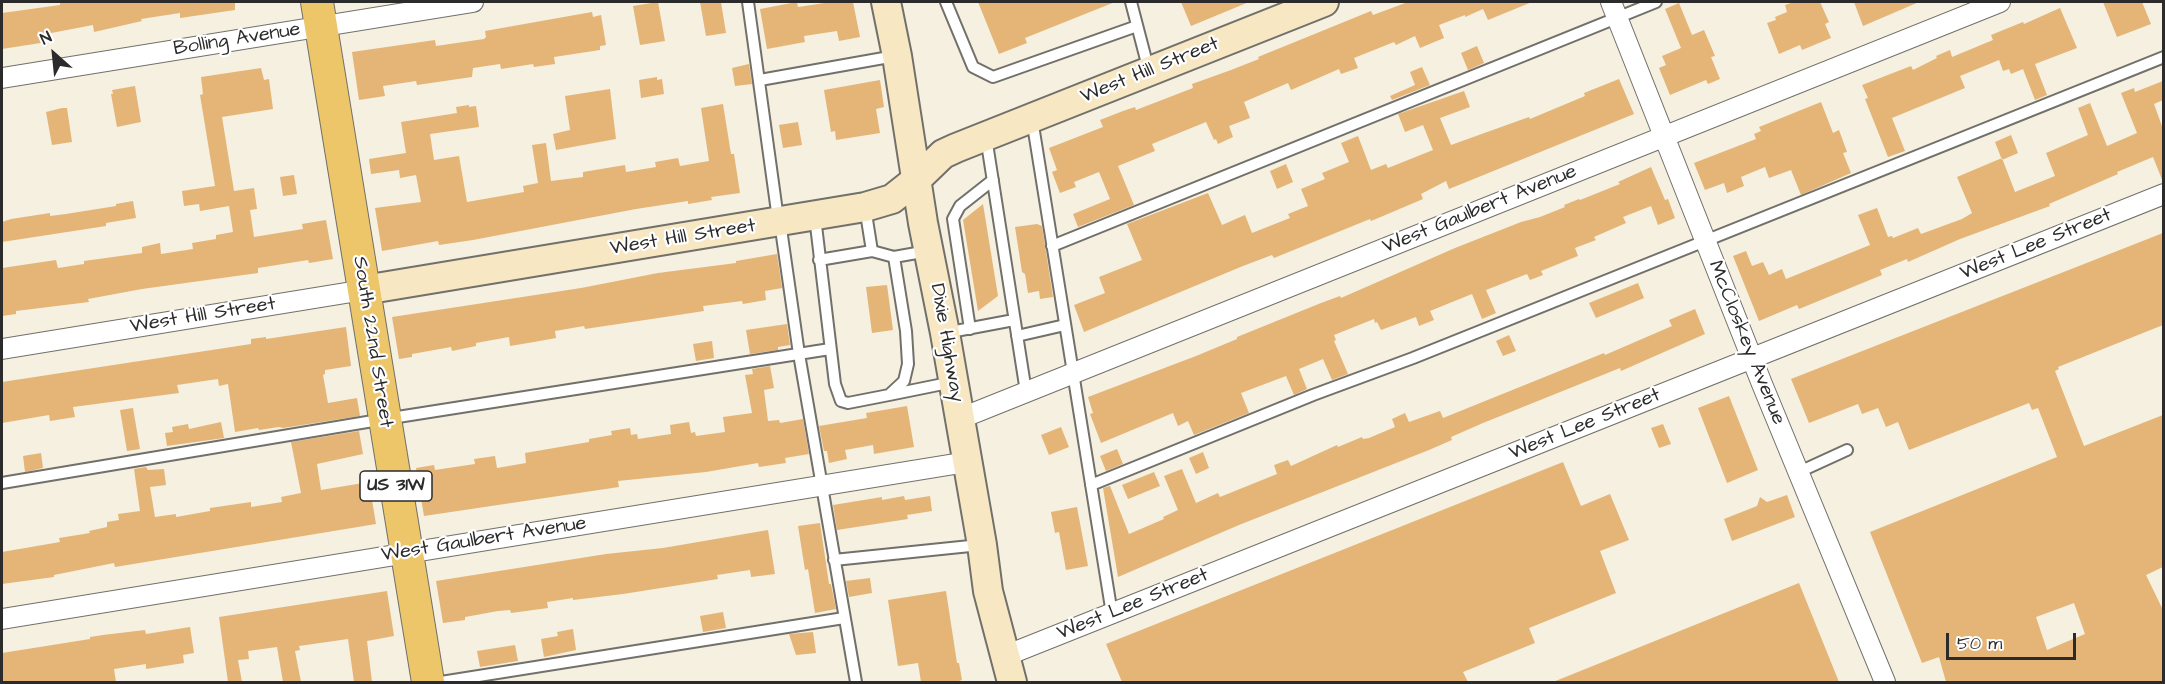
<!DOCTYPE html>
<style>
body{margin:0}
#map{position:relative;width:2165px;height:684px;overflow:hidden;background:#f5f0e0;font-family:"Architects Daughter",sans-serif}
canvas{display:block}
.frame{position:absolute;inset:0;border:3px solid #2b2b2b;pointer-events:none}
.north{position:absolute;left:24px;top:24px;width:60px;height:60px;-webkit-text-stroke:4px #fff;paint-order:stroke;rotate:333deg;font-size:16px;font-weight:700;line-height:24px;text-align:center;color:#2b2b2b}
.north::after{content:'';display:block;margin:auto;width:21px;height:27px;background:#2b2b2b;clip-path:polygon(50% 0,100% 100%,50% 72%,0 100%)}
.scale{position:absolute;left:1946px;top:633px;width:130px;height:27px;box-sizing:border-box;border:3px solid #2b2b2b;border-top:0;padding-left:8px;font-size:18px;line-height:21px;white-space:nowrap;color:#2b2b2b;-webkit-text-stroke:4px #fff;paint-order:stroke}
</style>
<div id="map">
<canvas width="2165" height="684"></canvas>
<div class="frame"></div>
<div class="north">N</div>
<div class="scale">50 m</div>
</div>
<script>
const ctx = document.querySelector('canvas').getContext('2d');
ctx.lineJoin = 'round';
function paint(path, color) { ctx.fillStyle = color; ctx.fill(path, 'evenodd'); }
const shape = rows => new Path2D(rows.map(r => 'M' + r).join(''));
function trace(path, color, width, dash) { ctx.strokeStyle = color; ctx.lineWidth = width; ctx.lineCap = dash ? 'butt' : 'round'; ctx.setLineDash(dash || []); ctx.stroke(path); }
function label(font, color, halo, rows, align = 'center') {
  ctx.font = font + ' "Architects Daughter",sans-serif'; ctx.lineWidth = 4.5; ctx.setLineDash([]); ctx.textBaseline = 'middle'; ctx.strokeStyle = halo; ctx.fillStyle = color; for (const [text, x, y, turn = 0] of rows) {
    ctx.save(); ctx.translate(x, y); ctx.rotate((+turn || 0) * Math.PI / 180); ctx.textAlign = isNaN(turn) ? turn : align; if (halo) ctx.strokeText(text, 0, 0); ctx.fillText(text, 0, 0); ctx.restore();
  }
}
paint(shape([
 [60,2,235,2,235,10,180,18,180,13,141,19,142,21,94,32,93,25,46,34,47,42,2,49,2,13,60,5],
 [658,2,665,41,640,45,633,6],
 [700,2,721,2,726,33,706,36],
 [797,2,798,7,831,2,853,2,860,37,839,41,837,31,804,36,805,42,767,49,760,9],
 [978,2,1115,2,1025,38,1027,43,999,54],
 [1181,2,1249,2,1191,26],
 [1408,2,1532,2,1488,20,1483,9,1465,17,1465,15,1439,25,1444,38,1420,48,1415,36,1396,45,1394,42,1354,58,1358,68,1341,74,1339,69,1291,90,1288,83,1244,102,1250,118,1229,126,1233,137,1218,144,1216,139,1214,140,1206,122,1152,144,1155,151,1118,166,1134,205,1078,227,1073,214,1110,199,1099,172,1074,182,1076,187,1060,193,1052,172,1057,170,1049,148,1103,127,1100,120,1123,111,1135,107,1136,110,1193,88,1192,84,1231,70,1259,59,1258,57,1371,11,1373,15],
 [1794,2,1820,2,1829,22,1825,24,1831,38,1802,50,1800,45,1779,54,1767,23,1776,20,1775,17,1787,12,1785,5],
 [1854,2,1919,2,1863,26],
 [2103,2,2142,2,2151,24,2117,37],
 [1679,3,1692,35,1704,30,1715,56,1711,57,1720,79,1708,84,1706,80,1670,95,1659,68,1666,65,1662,56,1681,48,1665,9],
 [2060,8,2077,48,2035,64,2047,95,2035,100,2023,69,2011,74,2009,69,2003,71,1999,60,1960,76,1965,88,1892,118,1905,151,1888,157,1865,99,1868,98,1862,85,1911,66,1913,70,1937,58,1936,56,1950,50,1952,57,1993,40,1991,35,2023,22,2024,24],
 [592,12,593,17,601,15,606,45,600,46,600,50,554,57,555,64,534,67,533,64,501,69,500,64,473,68,472,77,417,85,416,81,383,86,385,96,359,100,352,52,435,40,436,46,484,39,486,37,485,31],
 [1477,46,1484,63,1468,70,1461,53],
 [749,64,752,84,735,86,732,68],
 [1422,67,1430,85,1392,100,1390,96,1415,85,1410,72],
 [261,68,264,80,269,79,273,109,222,117,234,191,254,188,257,209,250,210,254,237,303,229,302,224,326,220,333,259,309,263,308,260,258,268,258,273,142,289,88,299,89,302,16,311,16,314,2,316,2,268,56,260,58,268,84,264,84,261,142,253,142,247,160,243,161,254,193,249,192,243,216,239,216,235,233,232,229,206,200,211,199,204,184,206,182,191,215,186,200,95,203,94,201,77],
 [657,77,657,80,662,79,664,94,641,98,639,80],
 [1619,79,1634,114,1449,189,1446,181,1421,194,1423,199,1383,216,1371,221,1370,219,1274,258,1272,255,1243,266,1084,332,1074,305,1105,293,1099,277,1142,260,1127,224,1208,193,1222,225,1245,215,1252,233,1290,218,1288,214,1308,206,1301,189,1325,179,1322,173,1349,162,1341,143,1358,136,1371,170,1386,164,1388,168,1433,150,1423,125,1405,132,1398,114,1464,91,1470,107,1440,118,1451,145,1529,117,1530,119,1585,96,1584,93],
 [880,80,884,107,876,109,880,133,836,140,835,131,831,132,824,90],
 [2163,81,2163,100,2154,104,2163,129,2163,182,2153,157,2117,172,2118,174,2049,204,2050,206,1960,239,1908,262,1907,259,1880,270,1882,275,1799,309,1797,305,1759,321,1733,256,1746,251,1752,266,1763,262,1769,275,1782,269,1786,279,1870,245,1858,215,1877,208,1888,237,1892,236,1893,238,1918,228,1921,234,1962,219,1972,213,1957,177,2002,158,2015,192,2055,176,2046,153,2088,135,2078,108,2090,103,2107,146,2137,133,2121,93,2134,88,2135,92],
 [135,86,141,122,117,127,111,94,113,94,112,90],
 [610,89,616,139,556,150,553,134,570,130,565,96],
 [1821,102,1833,133,1839,130,1847,152,1843,153,1851,173,1801,195,1791,170,1769,178,1765,167,1741,177,1744,186,1727,193,1724,183,1705,190,1694,163,1756,139,1754,134,1761,131,1759,127],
 [723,104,731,154,734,154,740,193,711,197,712,200,688,204,688,201,636,209,473,240,439,245,438,241,382,251,375,208,421,202,416,175,400,178,399,170,371,174,369,159,406,153,401,122,457,113,456,107,469,105,469,107,476,106,479,127,430,134,434,160,459,156,467,202,524,192,523,186,538,183,532,145,546,143,551,181,583,177,583,172,625,165,626,172,656,167,655,162,678,158,680,166,709,161,701,108],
 [62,108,67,108,72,142,52,145,46,112],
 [798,122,802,145,783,148,779,125],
 [2011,135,2018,153,2002,160,1995,142],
 [1286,164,1293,182,1277,189,1270,171],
 [1651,167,1665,200,1668,199,1675,218,1658,225,1651,206,1623,217,1626,223,1594,237,1596,240,1575,248,1578,256,1541,271,1543,275,1530,280,1527,274,1486,290,1496,313,1482,319,1472,294,1430,311,1434,320,1419,326,1416,317,1381,330,1377,322,1375,323,1374,319,1334,335,1336,340,1334,341,1348,374,1332,380,1323,359,1299,369,1307,389,1294,395,1286,376,1241,393,1249,413,1194,435,1188,421,1178,426,1173,413,1101,443,1090,414,1093,413,1088,397,1196,356,1237,339,1237,337,1321,303,1340,296,1341,298,1455,248,1521,222,1540,217,1565,207,1564,205,1579,199,1580,200,1620,184,1618,182],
 [294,175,297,194,283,196,280,177],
 [133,201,136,218,106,223,106,226,2,242,2,222,11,219,50,213,50,216,66,214,116,206,116,204],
 [983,204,998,296,978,311,963,220],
 [1037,224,1042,226,1053,297,1040,299,1039,291,1028,293,1025,274,1022,272,1015,227],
 [2163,233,2163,325,2058,367,2059,369,2055,371,2084,446,2163,415,2163,567,2146,575,2163,610,2163,682,1946,682,1939,657,1922,663,1870,532,2057,457,2038,408,2032,410,2029,403,1909,450,1898,422,1886,427,1878,408,1862,414,1858,404,1809,423,1791,379],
 [2074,603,2085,634,2047,650,2036,617],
 [777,254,782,288,765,291,766,300,743,304,742,301,703,306,704,311,665,317,585,329,584,326,555,331,556,338,534,342,510,346,509,337,476,343,476,346,452,351,451,347,412,354,412,357,399,359,392,317,581,288,658,273,736,263,736,261],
 [1638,283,1644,298,1596,318,1589,303],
 [887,285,893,330,872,333,866,287],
 [1695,309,1705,334,1621,371,1620,368,1483,423,1451,437,1452,440,1429,450,1239,525,1118,577,1103,488,1110,486,1129,534,1164,519,1163,517,1178,510,1164,476,1182,469,1196,503,1218,493,1220,497,1277,474,1274,465,1288,460,1291,466,1337,445,1338,447,1362,437,1363,439,1369,438,1395,427,1392,419,1405,413,1409,422,1440,411,1443,418,1604,353,1605,355,1672,326,1669,320],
 [787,324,790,345,778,347,778,350,750,354,746,330],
 [346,327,351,366,325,370,325,374,323,375,328,403,357,398,360,416,283,428,279,427,259,430,258,428,235,432,228,384,219,386,218,379,177,385,179,393,73,407,75,417,50,421,49,415,2,423,2,382,251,344,251,339,266,337,266,339],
 [1509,335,1516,351,1503,356,1496,341],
 [712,341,714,358,696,361,693,344],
 [770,366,774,388,764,390,768,421,779,420,780,423,803,419,809,454,785,458,786,463,759,467,758,463,706,472,618,481,619,487,424,516,416,468,434,465,435,470,475,464,474,459,495,456,497,468,526,463,525,453,589,442,589,439,612,435,611,431,630,428,631,435,637,434,638,439,671,434,670,425,689,422,691,433,695,432,696,436,725,432,723,417,752,413,745,375,753,374,752,369],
 [1729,396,1758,470,1727,483,1698,408],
 [907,406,914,447,874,454,873,445,845,450,847,459,829,463,827,451,824,451,819,426,867,418,866,413],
 [133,408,140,449,127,451,120,410],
 [221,422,224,438,167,446,165,433,173,432,172,427,188,424,189,429],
 [1663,424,1671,444,1659,448,1651,428],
 [1061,427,1069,447,1049,455,1041,435],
 [359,431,363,454,317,464,321,490,369,482,376,524,115,567,114,563,54,575,54,577,2,584,2,552,60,542,59,538,90,533,89,531,107,527,107,522,119,520,118,514,140,511,134,469,146,467,148,470,164,469,166,485,150,487,155,517,176,514,176,517,210,511,210,508,251,502,251,507,282,502,281,497,301,493,291,442],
 [1117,449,1123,464,1106,471,1100,456],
 [1203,452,1209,468,1196,474,1189,458],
 [41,453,43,468,25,472,23,456],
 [1563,462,1581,506,1610,494,1629,540,1600,551,1616,593,1529,628,1535,643,1463,672,1468,682,1122,682,1106,644],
 [1154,472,1160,486,1128,499,1122,485],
 [1787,495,1795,517,1732,541,1724,519,1757,506,1760,497,1767,502],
 [904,496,905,500,930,496,932,511,907,515,908,519,837,530,833,505,882,497,882,500],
 [1077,507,1088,566,1066,570,1059,532,1055,533,1051,512],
 [820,523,829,584,831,584,836,609,815,613,808,569,805,570,798,526],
 [768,530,775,574,751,577,750,570,717,575,718,579,623,594,573,600,573,598,547,602,548,608,511,613,510,610,498,611,465,617,465,620,443,623,436,581,606,554,663,548],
 [870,578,872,593,849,597,846,581],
 [1799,583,1839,682,1553,682],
 [387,591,394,636,367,641,372,682,354,682,348,639,299,646,300,650,295,651,301,682,283,682,277,647,248,651,249,659,238,660,242,682,228,682,219,617],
 [946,591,957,663,959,663,962,680,956,682,921,682,918,663,898,666,888,600],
 [723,612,726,628,703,632,700,616],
 [190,627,194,653,183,655,184,663,146,669,146,664,114,669,116,682,2,682,2,653,90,639,90,637,103,635,145,630,146,634],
 [573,629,576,650,544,657,541,639,558,636,557,632],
 [813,632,816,653,796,655,789,634],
 [515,645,518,661,480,667,477,651]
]), '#e4b577');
const lane = shape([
 [748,2,778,219],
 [946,2,973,67,993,77,1137,26],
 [1131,2,1149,71],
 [760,80,895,56],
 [1032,119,1112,614],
 [986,137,1026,392],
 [865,207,872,251],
 [815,217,835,384,841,401,848,403,889,395,904,381,908,364,906,331,894,257],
 [780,222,799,354,856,682],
 [1052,246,1656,2],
 [819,260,872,251,894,257,928,251],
 [970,329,953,219,960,206,993,180],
 [945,333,1014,320],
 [1017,336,1065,325],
 [889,395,953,382],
 [1799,472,1847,450],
 [2,483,385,419,830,349],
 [1091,485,1313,395,1413,358,2164,57],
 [834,560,980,545],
 [441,682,844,618]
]);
const street = shape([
 [1611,2,1762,384,1885,682],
 [2,78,473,2],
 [2,349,364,290],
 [959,419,2000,2],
 [2,619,967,462],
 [1005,656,2164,194]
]);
const secondary = shape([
 [886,2,897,56,923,223,945,333,982,545,988,591,1012,682],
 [364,290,865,207,892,199,916,180,943,154,956,148,1324,2]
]);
const primary = shape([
 [317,2,428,682]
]);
trace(lane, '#72706a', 14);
trace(street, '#72706a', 22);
trace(secondary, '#72706a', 32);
trace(primary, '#72706a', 34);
trace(lane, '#fff', 10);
trace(street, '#fff', 20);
trace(secondary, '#f7e8c3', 28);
trace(primary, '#ecc669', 32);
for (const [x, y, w] of [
 [396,486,72]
]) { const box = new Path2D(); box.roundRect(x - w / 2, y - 15, w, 30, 4.5); ctx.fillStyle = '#fff'; ctx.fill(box); trace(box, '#2b2b2b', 1.5); }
label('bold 18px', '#2b2b2b', null, [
 ["US 31W",396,486]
]);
label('20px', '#2b2b2b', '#fff', [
 ["Bolling Avenue",237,40,-9],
 ["West Hill Street",1150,71,-22],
 ["West Gaulbert Avenue",1480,210,-22],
 ["West Hill Street",683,238,-9],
 ["West Lee Street",2036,245,-22],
 ["West Hill Street",203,316,-9],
 ["South 22nd Street",372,342,81],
 ["Dixie Highway",946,343,80],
 ["McCloskey Avenue",1746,343,68],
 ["West Lee Street",1585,425,-22],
 ["West Gaulbert Avenue",484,540,-9],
 ["West Lee Street",1133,605,-22]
]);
</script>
